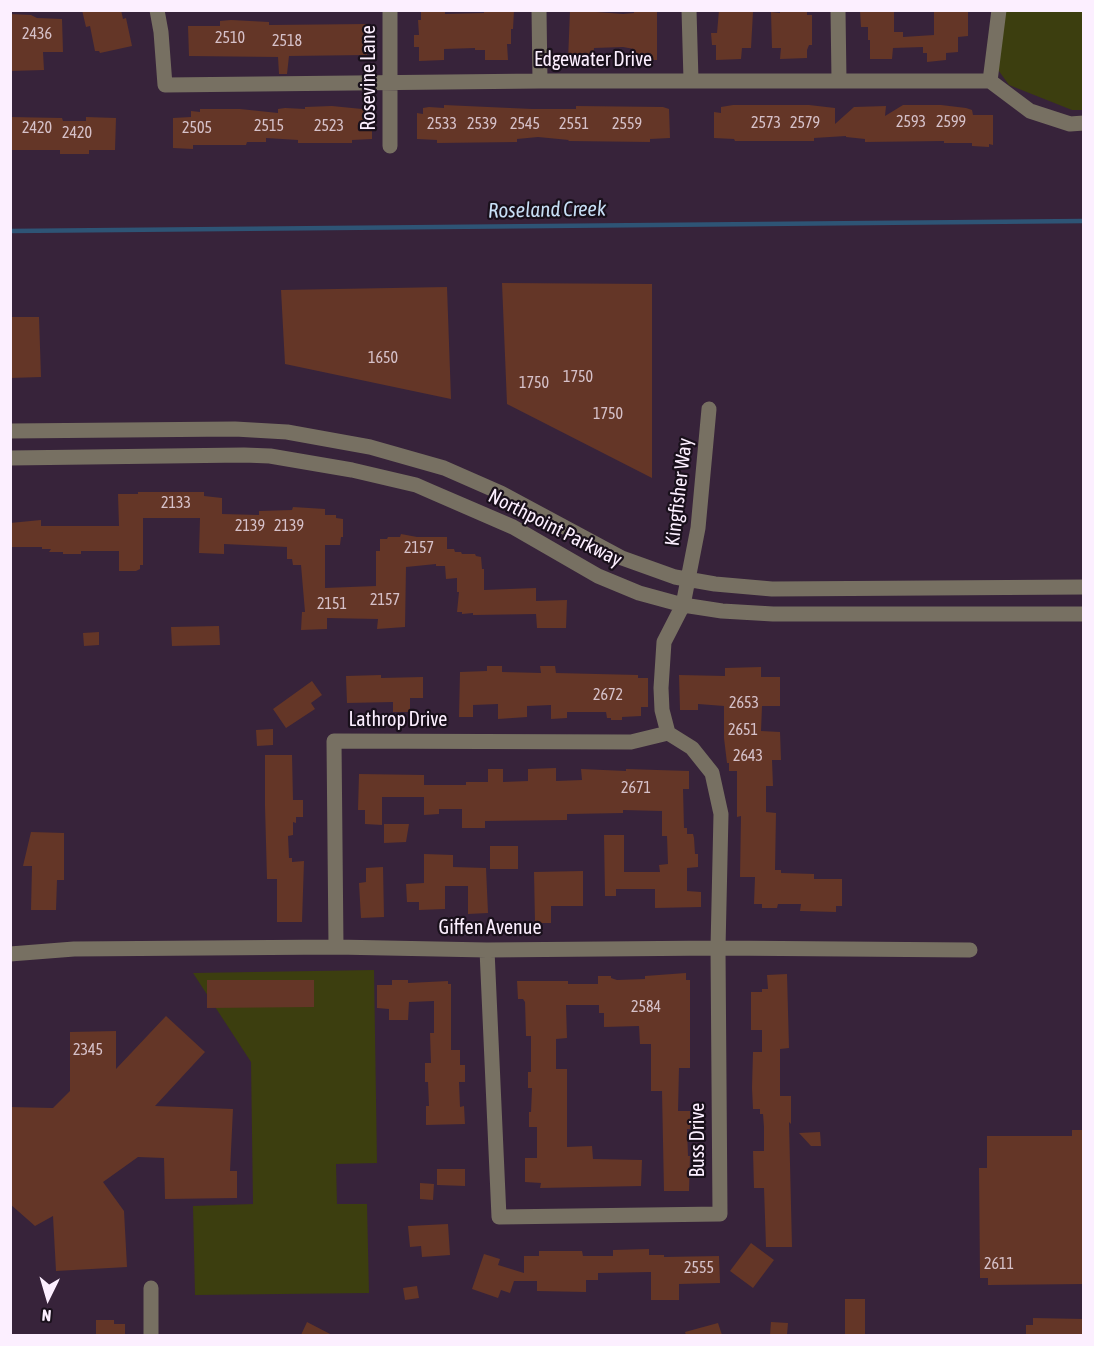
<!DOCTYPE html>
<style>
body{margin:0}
#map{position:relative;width:1094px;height:1346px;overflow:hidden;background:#37233a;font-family:"Asap Condensed",sans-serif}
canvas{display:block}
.frame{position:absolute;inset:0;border:12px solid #fcefff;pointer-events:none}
.north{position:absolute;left:18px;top:1268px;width:60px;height:60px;-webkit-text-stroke:4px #19101b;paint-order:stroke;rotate:185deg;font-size:16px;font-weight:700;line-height:24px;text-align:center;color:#fcefff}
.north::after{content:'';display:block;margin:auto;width:21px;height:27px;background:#fcefff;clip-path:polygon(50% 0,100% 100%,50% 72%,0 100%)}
</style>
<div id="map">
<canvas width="1094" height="1346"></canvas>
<div class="frame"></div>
<div class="north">N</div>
</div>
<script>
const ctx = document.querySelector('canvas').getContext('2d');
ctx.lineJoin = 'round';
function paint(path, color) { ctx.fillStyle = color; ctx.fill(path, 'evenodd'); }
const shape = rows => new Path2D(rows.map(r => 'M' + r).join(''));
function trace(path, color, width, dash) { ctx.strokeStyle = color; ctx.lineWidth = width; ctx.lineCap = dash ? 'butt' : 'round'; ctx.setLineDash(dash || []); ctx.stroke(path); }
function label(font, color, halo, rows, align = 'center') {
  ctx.font = font + ' "Asap Condensed",sans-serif'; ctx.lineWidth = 4.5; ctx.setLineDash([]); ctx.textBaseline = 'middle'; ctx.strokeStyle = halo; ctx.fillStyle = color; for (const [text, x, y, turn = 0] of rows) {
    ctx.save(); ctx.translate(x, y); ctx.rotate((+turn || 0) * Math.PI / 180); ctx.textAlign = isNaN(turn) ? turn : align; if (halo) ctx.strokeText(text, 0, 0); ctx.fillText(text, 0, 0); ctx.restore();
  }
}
paint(shape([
 [1001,11,1083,11,1083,110,1072,110,1009,85,996,67],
 [374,970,377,1163,336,1164,337,1204,367,1204,369,1293,195,1295,193,1206,253,1204,251,1062,193,973]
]), '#3c3e0f');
trace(shape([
 [10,231,1084,221]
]), '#2e5475', 4.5);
paint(shape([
 [82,10,121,10,123,19,126,18,132,46,100,53,99,51,95,51,90,26,86,27],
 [421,10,445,10,445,14,484,13,484,10,514,10,513,29,511,29,511,44,507,44,508,60,485,60,485,50,475,50,475,48,444,49,444,60,419,61,419,47,414,47,414,35,419,35,418,20,421,20],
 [570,10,623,14,634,13,634,10,657,10,657,60,634,60,634,49,623,47,594,48,593,60,568,61],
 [719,10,753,12,751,48,742,48,741,59,716,60,716,45,712,45,711,33,717,33],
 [780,10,807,10,807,15,812,15,812,45,809,45,807,50,807,58,780,59,781,48,772,48,771,12,780,13],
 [860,10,894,12,894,32,903,32,903,37,934,35,934,10,968,10,968,36,958,37,958,52,946,53,946,60,927,62,927,53,923,53,923,47,893,48,892,59,870,59,870,40,868,40,868,27,861,27],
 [10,14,31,15,37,18,62,19,63,52,43,52,44,70,10,71],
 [231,20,269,22,269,25,367,24,367,55,289,56,287,74,279,74,278,57,189,56,188,26,220,26,220,21],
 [444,105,532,109,576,109,576,106,663,107,669,109,670,138,650,139,650,142,568,141,569,140,538,137,517,139,517,142,437,143,437,140,417,139,417,113,423,114,423,108,429,107,444,108],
 [733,105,809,105,835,108,835,124,854,107,886,106,885,116,903,105,941,105,966,108,972,110,973,115,993,115,993,145,989,144,989,147,972,146,972,143,944,143,944,141,865,142,865,139,846,137,846,136,814,138,814,141,735,141,734,139,714,138,714,112,721,113,721,107],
 [332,106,372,110,372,139,352,140,352,143,298,143,298,140,266,138,266,142,247,142,246,145,193,145,193,149,173,148,173,118,191,117,191,111,200,112,200,109,240,109,278,113,278,109,285,108,305,109,305,107],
 [10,117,62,118,63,121,86,121,86,117,116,118,115,150,89,150,89,154,60,154,60,150,10,150],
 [502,283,652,284,652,478,507,404],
 [447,287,451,399,285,364,281,290],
 [10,317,39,317,41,377,10,378],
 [138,492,204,492,204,496,222,498,222,514,259,515,259,511,292,510,293,507,325,509,325,515,336,515,336,518,343,519,343,537,341,537,340,545,325,545,325,588,376,586,376,551,380,551,380,539,387,539,388,537,400,537,401,534,417,537,447,537,447,549,454,549,455,552,461,552,462,554,475,554,476,556,481,557,482,569,484,569,484,590,536,588,536,601,567,600,566,628,537,628,536,614,473,615,473,613,462,614,462,612,457,612,459,592,457,592,457,578,446,579,445,566,436,566,436,564,406,567,405,627,377,629,378,619,327,618,327,629,301,630,302,612,305,612,301,565,293,565,292,559,287,559,287,547,224,544,224,554,199,553,200,518,143,518,143,565,140,565,140,569,136,571,119,571,119,551,81,551,81,554,63,554,63,552,49,552,51,549,42,549,42,547,10,547,10,523,41,520,41,526,119,526,118,494,138,494],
 [219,626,220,645,172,646,171,627],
 [99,632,99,645,84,646,83,633],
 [487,666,502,666,502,672,541,673,540,666,555,666,556,673,638,675,638,678,648,678,648,707,641,707,641,716,622,717,622,720,611,720,611,718,607,718,606,712,567,712,567,718,551,719,551,705,527,706,527,717,498,719,498,704,473,705,473,717,459,717,460,672,487,671],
 [761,667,761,677,780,677,780,706,762,706,761,731,780,732,781,760,772,760,773,786,766,786,766,812,776,813,775,870,781,870,781,873,814,874,814,879,842,879,842,906,836,906,836,912,800,911,801,904,778,904,777,908,762,908,762,904,754,904,755,877,740,877,741,816,737,817,737,771,729,771,729,763,727,763,724,738,724,706,698,704,698,710,680,710,679,675,725,676,725,668],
 [381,675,381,678,423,677,423,698,410,698,410,712,393,712,393,702,347,703,346,676],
 [312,681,322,695,311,703,315,709,286,728,273,709],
 [273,729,273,745,257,746,256,730],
 [265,755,292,755,293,800,303,800,303,817,296,817,296,823,293,822,293,835,288,836,289,858,292,858,292,862,304,861,302,922,277,922,277,879,267,879,265,806],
 [556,768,556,781,582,780,581,769,626,771,626,769,689,771,689,789,683,789,684,828,687,828,687,834,693,834,694,838,695,854,698,854,698,867,687,868,687,891,701,892,701,907,655,908,655,889,616,889,616,896,605,896,604,835,624,835,624,872,660,872,659,865,668,864,667,836,662,836,662,811,623,810,623,813,567,814,567,820,485,821,485,828,462,828,462,809,439,809,439,814,424,815,424,797,382,797,382,825,365,824,365,810,358,810,359,774,424,775,424,785,466,785,466,782,488,782,488,769,503,769,503,782,528,781,528,769],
 [384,824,409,824,406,842,384,843],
 [31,832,64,833,64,880,57,880,56,910,31,910,32,866,23,866],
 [490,846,518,846,518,869,490,869],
 [424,854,453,855,453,867,486,868,488,913,468,914,468,886,445,886,445,909,419,910,419,902,407,902,406,884,424,883],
 [383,867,384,917,361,918,359,883,366,882,366,868],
 [583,871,583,906,551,906,551,923,535,923,534,872],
 [686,973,686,980,690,980,690,1068,679,1068,678,1111,690,1111,690,1129,687,1129,688,1156,690,1156,689,1191,664,1191,662,1091,651,1091,651,1044,640,1044,639,1026,604,1027,604,1013,599,1013,599,1005,566,1005,567,1038,556,1039,556,1069,567,1069,567,1147,592,1146,593,1159,642,1160,641,1186,540,1188,541,1183,525,1182,525,1158,537,1158,537,1127,529,1127,529,1112,531,1112,532,1088,528,1088,528,1072,531,1072,531,1036,526,1036,525,1002,523,999,518,999,517,981,568,981,568,984,598,984,598,976,611,976,611,978,617,980,645,979,645,976],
 [787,974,789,1048,780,1049,780,1096,791,1096,791,1124,789,1122,792,1247,766,1247,764,1188,754,1188,753,1151,764,1151,764,1127,763,1114,760,1114,760,1109,753,1109,752,1088,753,1052,762,1052,762,1030,751,1030,751,992,762,992,762,989,768,989,767,975],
 [207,980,314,980,314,1007,207,1008],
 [392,980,408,980,408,983,448,981,448,984,451,984,451,1050,460,1050,460,1065,465,1065,465,1082,459,1082,460,1107,464,1106,465,1124,426,1125,426,1106,429,1106,428,1082,425,1082,425,1063,431,1063,430,1033,434,1033,434,1001,409,1002,408,1020,389,1020,389,1009,377,1008,377,985,392,985],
 [166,1016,205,1052,155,1106,233,1109,230,1171,237,1171,237,1198,165,1199,164,1158,138,1157,103,1182,124,1211,127,1267,56,1271,53,1216,35,1226,10,1204,10,1107,53,1108,70,1091,70,1032,116,1031,116,1069],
 [1072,1130,1083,1130,1083,1284,988,1285,988,1278,980,1278,979,1168,987,1168,987,1136,1072,1136],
 [820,1132,821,1146,811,1146,799,1133],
 [437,1169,465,1169,465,1186,437,1185],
 [420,1183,434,1184,433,1200,420,1199],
 [448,1224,450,1255,422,1257,421,1246,410,1247,408,1226],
 [751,1243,774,1260,753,1288,730,1271],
 [649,1249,649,1255,664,1255,664,1257,719,1256,720,1283,679,1284,679,1300,651,1300,651,1272,598,1273,598,1280,586,1280,586,1292,537,1291,537,1281,514,1281,510,1293,501,1290,498,1298,472,1289,484,1254,500,1259,498,1265,524,1273,524,1256,539,1256,539,1251,582,1251,583,1256,613,1256,613,1250],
 [417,1286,419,1298,405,1300,403,1288],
 [845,1299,865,1299,865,1335,845,1335],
 [1033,1318,1083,1319,1083,1335,1026,1335,1026,1325,1033,1325],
 [96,1320,114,1320,114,1324,125,1324,125,1335,96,1335],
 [307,1322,332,1335,301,1335],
 [771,1322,788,1323,787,1335,770,1335],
 [718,1323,722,1335,686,1335,685,1332]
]), '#643627');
trace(shape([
 [157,10,161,32,165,85,540,81,990,81,1030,111,1070,124,1084,123],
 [539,10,540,81],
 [689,10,691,80],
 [838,10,839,80],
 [990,81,999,10],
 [390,146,390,10],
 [10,431,235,429,287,432,370,447,444,468,501,493,622,558,675,577,715,584,772,589,1084,587],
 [10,458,244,455,270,456,352,470,416,485,432,492,513,527,598,576,639,593,683,605,722,611,773,614,1084,614],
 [336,947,334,741,631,742,668,733],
 [487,950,499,1217,720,1214,718,948,721,814,712,773,692,748,668,733,662,710,661,688,664,642,683,605,698,528,709,409],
 [10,954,74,949,336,947,487,950,718,948,970,950],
 [151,1288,151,1336]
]), '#777062', 15);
label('16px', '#d6c1c9', null, [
 ["2436",37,34],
 ["2510",230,38],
 ["2518",287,41],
 ["2593",911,122],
 ["2599",951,122],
 ["2573",766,123],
 ["2579",805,123],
 ["2533",442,124],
 ["2539",482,124],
 ["2545",525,124],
 ["2551",574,124],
 ["2559",627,124],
 ["2515",269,126],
 ["2523",329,126],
 ["2420",37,128],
 ["2505",197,128],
 ["2420",77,133],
 ["1650",383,358],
 ["1750",578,377],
 ["1750",534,383],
 ["1750",608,414],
 ["2133",176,503],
 ["2139",250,526],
 ["2139",289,526],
 ["2157",419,548],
 ["2157",385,600],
 ["2151",332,604],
 ["2672",608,695],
 ["2653",744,703],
 ["2651",743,730],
 ["2643",748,756],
 ["2671",636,788],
 ["2584",646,1007],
 ["2345",88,1050],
 ["2611",999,1264],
 ["2555",699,1268]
]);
label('20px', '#fcefff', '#19101b', [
 ["Edgewater Drive",593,60],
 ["Rosevine Lane",369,78,-90],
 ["Kingfisher Way",679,492,-83],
 ["Northpoint Parkway",555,528,27],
 ["Lathrop Drive",398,720],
 ["Giffen Avenue",490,928],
 ["Buss Drive",698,1140,-90]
]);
label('italic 21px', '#c7def5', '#19101b', [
 ["Roseland Creek",547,210,-1]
]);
</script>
